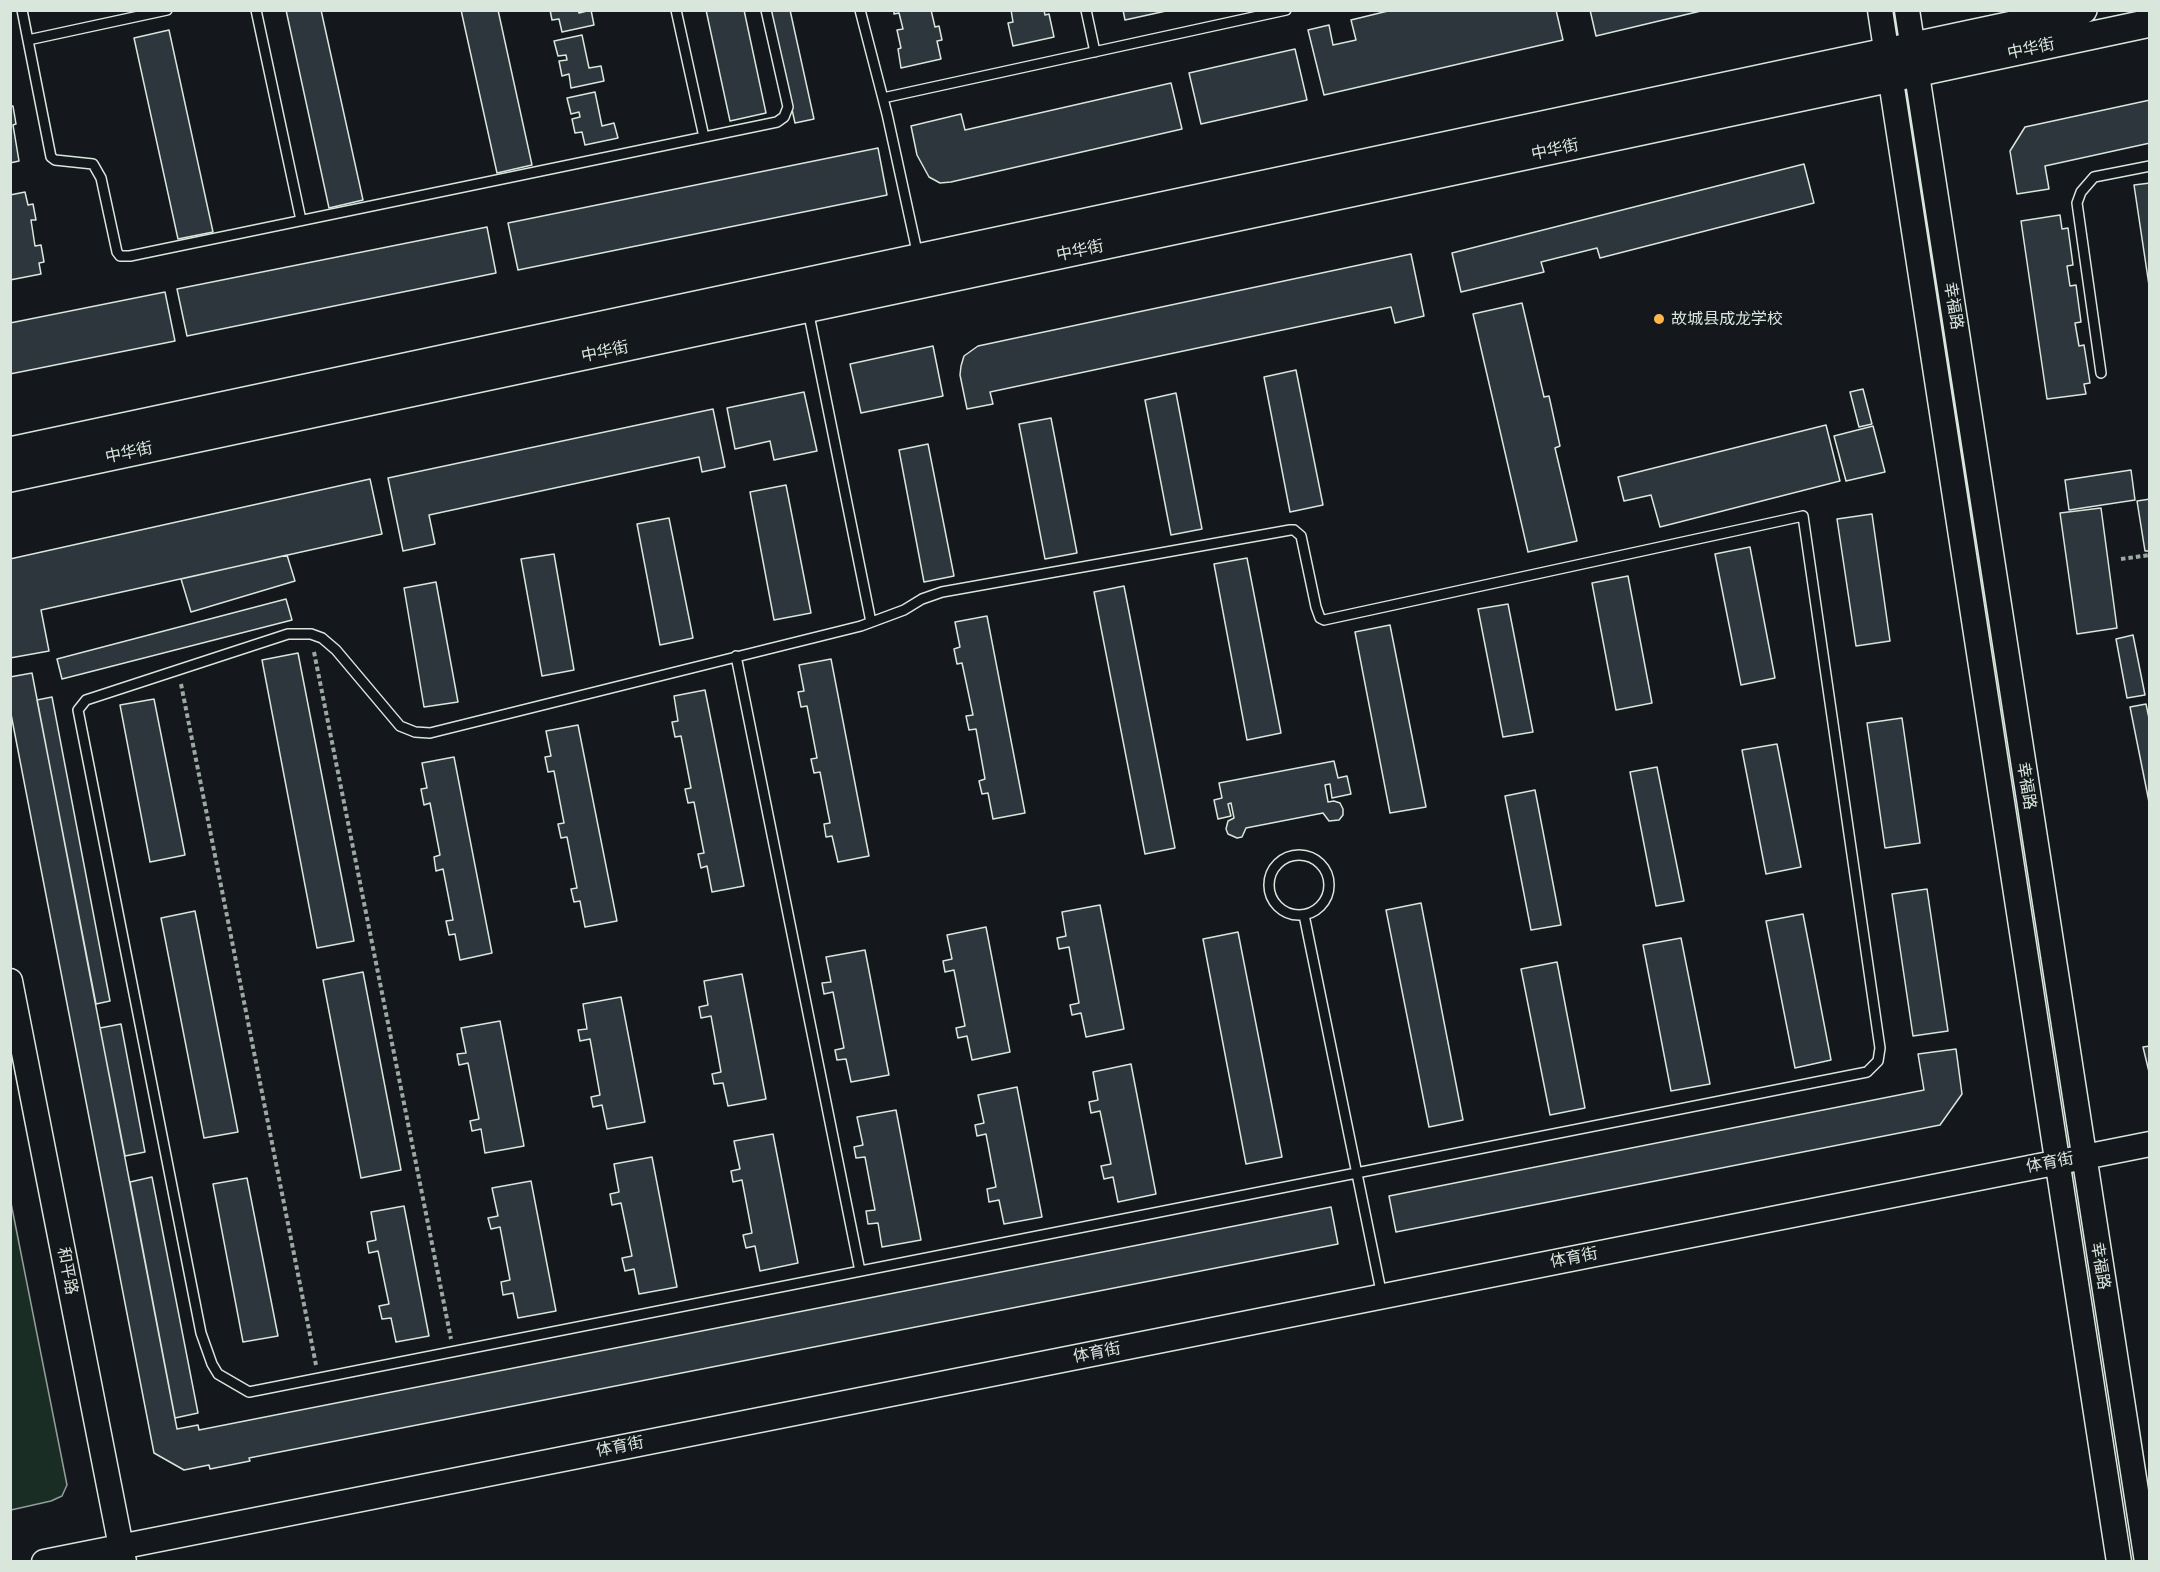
<!DOCTYPE html>
<meta charset="utf-8">
<style>
body{margin:0}
#map{position:relative;width:2160px;height:1572px;overflow:hidden;background:#14181c;font-family:"Open Sans",sans-serif}
canvas{display:block}
.frame{position:absolute;inset:0;border:12px solid #d8e6dc;pointer-events:none}
</style>
<div id="map">
<canvas width="2160" height="1572"></canvas>
<div class="frame"></div>
</div>
<script>
const ctx = document.querySelector('canvas').getContext('2d');
ctx.lineJoin = 'round';
function paint(path, color) { ctx.fillStyle = color; ctx.fill(path, 'evenodd'); }
const shape = rows => new Path2D(rows.map(r => 'M' + r).join(''));
function trace(path, color, width, dash) { ctx.strokeStyle = color; ctx.lineWidth = width; ctx.lineCap = dash ? 'butt' : 'round'; ctx.setLineDash(dash || []); ctx.stroke(path); }
function label(font, color, halo, rows, align = 'center') {
  ctx.font = font + ' "Open Sans","Noto Sans SC",sans-serif'; ctx.lineWidth = 4.5; ctx.setLineDash([]); ctx.textBaseline = 'middle'; ctx.strokeStyle = halo; ctx.fillStyle = color; for (const [text, x, y, turn = 0] of rows) {
    ctx.save(); ctx.translate(x, y); ctx.rotate((+turn || 0) * Math.PI / 180); ctx.textAlign = isNaN(turn) ? turn : align; if (halo) ctx.strokeText(text, 0, 0); ctx.fillText(text, 0, 0); ctx.restore();
  }
}
const green = shape([
 [11,1203,67,1485,62,1496,51,1501,11,1510,11,1203]
]);
paint(green, '#1a2d24');
trace(green, '#939e99', 1.5);
const building = shape([
 [286,10,321,10,363,200,329,208,286,10],
 [461,10,498,10,532,165,497,173,461,10],
 [550,10,578,10,579,13,591,10,594,25,562,32,559,19,552,20,550,10],
 [706,10,744,10,766,113,730,121,706,10],
 [770,10,790,10,814,119,795,123,770,10],
 [894,10,931,10,935,27,939,26,942,40,937,41,941,59,901,68,898,49,901,48,897,30,903,29,899,13,894,14,894,10],
 [1011,10,1044,10,1045,15,1049,14,1054,37,1013,46,1008,23,1013,22,1011,10],
 [1123,10,1166,10,1166,11,1125,20,1123,10],
 [1392,10,1556,10,1563,40,1324,95,1308,30,1329,25,1333,45,1356,40,1351,20,1392,10],
 [1590,10,1705,10,1596,36,1590,10],
 [169,30,213,232,178,239,134,38,169,30],
 [582,35,589,68,601,66,604,81,571,88,569,74,562,76,559,61,567,60,566,55,558,56,554,41,582,35],
 [1295,49,1307,100,1201,124,1189,73,1295,49],
 [1171,83,1182,129,951,182,940,183,929,177,917,155,911,126,961,114,965,130,1171,83],
 [595,92,602,126,614,123,618,138,585,145,582,132,575,133,572,119,580,117,579,112,571,114,567,98,595,92],
 [2150,100,2150,143,2045,166,2049,189,2017,194,2010,151,2025,127,2150,100],
 [10,106,13,106,16,124,13,125,19,161,10,163,10,106],
 [878,148,887,195,518,270,508,223,878,148],
 [1804,164,1814,203,1600,258,1597,248,1541,262,1544,272,1461,292,1452,253,1804,164],
 [2150,183,2150,292,2134,185,2150,183],
 [25,192,28,205,33,204,36,220,31,220,35,246,41,245,44,262,39,263,41,274,10,280,10,195,25,192],
 [2060,215,2062,229,2068,228,2073,265,2067,266,2070,286,2076,285,2081,322,2075,323,2079,346,2084,345,2090,383,2084,384,2086,394,2047,399,2021,221,2060,215],
 [487,227,496,273,187,336,177,289,487,227],
 [1411,254,1424,316,1395,323,1391,307,990,392,993,404,967,409,960,375,961,366,964,356,978,346,1411,254],
 [165,292,175,341,10,374,10,323,165,292],
 [1522,303,1544,397,1549,396,1560,446,1555,448,1577,541,1528,552,1473,314,1522,303],
 [933,346,943,396,861,413,850,364,933,346],
 [1296,370,1323,505,1290,512,1264,377,1296,370],
 [1863,389,1872,424,1859,427,1850,392,1863,389],
 [804,392,817,451,774,460,770,441,735,449,727,408,804,392],
 [1176,393,1202,529,1171,535,1145,400,1176,393],
 [713,409,725,467,702,472,699,457,429,515,435,544,403,551,388,478,713,409],
 [1051,418,1077,553,1045,559,1019,424,1051,418],
 [1826,425,1840,481,1660,527,1651,495,1624,501,1618,477,1826,425],
 [1873,426,1885,472,1846,481,1834,436,1873,426],
 [928,444,954,576,924,582,899,450,928,444],
 [2131,470,2135,500,2069,510,2065,480,2131,470],
 [370,479,382,534,41,610,49,651,10,658,10,559,370,479],
 [786,485,811,613,774,620,750,492,786,485],
 [2150,499,2150,551,2145,551,2137,501,2150,499],
 [2101,508,2117,628,2077,634,2060,513,2101,508],
 [1872,514,1890,641,1856,646,1837,519,1872,514],
 [669,518,693,638,660,645,637,524,669,518],
 [1750,547,1775,678,1741,685,1715,554,1750,547],
 [554,554,574,670,542,676,521,559,554,554],
 [287,555,295,581,191,612,181,579,287,555],
 [1247,558,1281,733,1247,740,1214,564,1247,558],
 [1628,576,1652,703,1616,710,1592,583,1628,576],
 [436,582,458,702,424,707,404,588,436,582],
 [1124,586,1175,848,1145,854,1094,592,1124,586],
 [286,599,292,620,62,679,57,659,286,599],
 [1508,604,1533,732,1503,737,1478,609,1508,604],
 [987,616,1025,813,993,819,988,793,982,794,979,781,985,779,976,729,969,730,966,716,973,715,962,663,957,664,954,649,960,647,955,622,987,616],
 [1390,625,1426,807,1390,813,1355,632,1390,625],
 [2133,635,2145,695,2127,698,2116,639,2133,635],
 [298,653,354,941,317,948,262,660,298,653],
 [831,659,869,856,838,862,832,836,826,837,824,824,830,823,820,772,814,773,811,759,817,758,807,706,801,707,798,692,804,691,799,665,831,659],
 [32,673,177,1429,198,1425,199,1430,1331,1207,1338,1244,249,1458,250,1461,210,1469,209,1465,184,1470,154,1453,10,709,10,677,32,673],
 [705,690,744,886,712,892,707,866,701,868,698,854,704,853,694,802,688,803,685,789,691,788,681,736,675,737,672,722,678,721,674,696,705,690],
 [52,697,110,1001,96,1004,37,700,52,697],
 [154,699,185,855,150,862,120,705,154,699],
 [2146,704,2150,723,2150,807,2130,707,2146,704],
 [1902,718,1920,843,1885,848,1867,723,1902,718],
 [578,725,617,921,585,927,580,901,574,902,571,889,577,888,567,837,561,838,558,824,564,823,554,771,548,772,545,757,551,756,546,731,578,725],
 [1777,744,1801,867,1766,874,1742,750,1777,744],
 [454,757,492,953,460,960,455,934,449,935,446,921,453,920,443,869,436,871,434,857,440,855,430,803,424,805,421,789,427,788,422,763,454,757],
 [1334,761,1338,778,1347,776,1351,794,1332,798,1330,784,1325,785,1328,802,1334,801,1340,803,1343,809,1343,815,1339,820,1329,821,1323,813,1246,828,1242,837,1237,838,1228,834,1226,829,1228,821,1234,818,1231,803,1228,804,1231,816,1218,819,1214,800,1222,798,1219,783,1334,761],
 [1657,767,1684,901,1656,906,1630,772,1657,767],
 [1535,790,1561,925,1531,930,1505,796,1535,790],
 [1927,889,1948,1031,1913,1036,1892,894,1927,889],
 [1421,903,1463,1120,1429,1127,1386,910,1421,903],
 [1100,905,1124,1029,1086,1037,1081,1013,1072,1015,1070,1005,1079,1003,1069,947,1059,949,1057,938,1066,936,1062,912,1100,905],
 [195,911,238,1132,204,1138,161,918,195,911],
 [1803,914,1831,1060,1795,1068,1766,921,1803,914],
 [986,927,1010,1052,972,1060,967,1036,958,1038,956,1028,965,1026,954,970,945,972,943,961,952,959,947,935,986,927],
 [1238,932,1282,1157,1246,1164,1203,939,1238,932],
 [1681,938,1710,1084,1671,1091,1643,945,1681,938],
 [865,950,889,1075,851,1082,846,1059,837,1060,835,1050,844,1048,833,992,824,994,822,983,831,982,826,957,865,950],
 [1557,962,1585,1108,1550,1115,1521,969,1557,962],
 [363,972,401,1170,361,1178,323,980,363,972],
 [742,974,766,1099,728,1106,723,1083,714,1084,712,1074,721,1072,711,1016,701,1018,699,1007,708,1005,704,981,742,974],
 [621,997,645,1122,607,1129,602,1105,593,1107,591,1097,600,1095,590,1039,580,1041,578,1030,587,1029,583,1004,621,997],
 [500,1021,524,1146,485,1153,481,1129,472,1131,470,1121,479,1119,468,1063,459,1065,457,1054,466,1053,461,1028,500,1021],
 [121,1024,145,1152,125,1156,100,1028,121,1024],
 [2150,1046,2150,1076,2143,1047,2150,1046],
 [1956,1049,1962,1094,1940,1125,1396,1232,1389,1196,1924,1090,1918,1054,1956,1049],
 [1131,1064,1156,1194,1118,1202,1113,1177,1104,1179,1101,1166,1111,1164,1100,1111,1091,1113,1089,1102,1098,1100,1093,1072,1131,1064],
 [1017,1087,1042,1217,1004,1224,999,1200,989,1202,987,1189,996,1187,986,1134,977,1136,975,1125,984,1123,978,1095,1017,1087],
 [896,1110,921,1240,882,1247,878,1223,868,1224,866,1211,875,1210,865,1157,856,1158,854,1147,863,1145,857,1117,896,1110],
 [773,1134,798,1263,760,1271,755,1246,746,1248,743,1235,752,1233,742,1180,733,1182,731,1171,740,1169,734,1141,773,1134],
 [652,1157,677,1287,639,1294,634,1269,625,1271,622,1258,632,1256,621,1203,612,1205,610,1194,619,1192,614,1164,652,1157],
 [152,1177,198,1413,175,1418,130,1182,152,1177],
 [247,1178,278,1336,243,1342,213,1184,247,1178],
 [531,1181,556,1311,518,1318,513,1293,503,1295,501,1282,510,1280,500,1227,491,1229,488,1218,498,1216,492,1188,531,1181],
 [404,1206,429,1336,396,1342,391,1318,382,1319,379,1306,389,1304,378,1251,369,1253,367,1242,376,1240,371,1212,404,1206]
]);
paint(building, '#2c363c');
trace(building, '#d8e6dc', 1.5);
const service = shape([
 [22,10,51,157,55,160,93,164,101,178,117,252,120,256,130,256,777,122,784,117,788,107,766,10],
 [256,10,301,220],
 [676,10,704,137],
 [860,10,887,114,918,256],
 [1086,10,1095,52],
 [28,40,167,10],
 [883,98,1286,10],
 [808,310,871,622],
 [2101,373,2077,203,2081,192,2094,177,2150,166],
 [1803,516,1880,1048,1878,1061,1867,1072,249,1392,218,1374,212,1364,201,1333,78,710,86,700,288,634,311,634,322,638,336,650,400,726,415,732,430,733,861,626,904,610,922,599,942,592,1290,530,1294,530,1301,536,1316,607,1320,618,1324,620,1803,516],
 [736,656,860,1271],
 '1269 885a30 30 0 1 1 60 0a30 30 0 1 1-60 0Z',
 [1304,915,1382,1296]
]);
const tertiary = shape([
 [1880,10,2119,1562],
 [1907,10,2147,1562],
 [10,981,124,1562],
 [44,1562,2150,1144]
]);
const secondary = shape([
 [10,451,2083,10],
 [10,478,2150,23]
]);
trace(service, '#d8e6dc', 12);
trace(tertiary, '#d8e6dc', 27);
trace(secondary, '#d8e6dc', 30);
trace(shape([
 [2121,559,2150,555],
 [314,652,451,1339],
 [181,684,316,1365]
]), '#9da8a2', 4, [4.5, 3]);
trace(service, '#14181c', 9);
trace(tertiary, '#14181c', 24);
trace(secondary, '#14181c', 27);
for (const [x, y, r, color] of [
 [1659,319,6,"#ffb74d"]
]) { const dot = new Path2D(); dot.arc(x, y, r, 0, 2 * Math.PI); ctx.fillStyle = color; ctx.fill(dot); trace(dot, '#14181c', 2); }
label('16px', '#d8e6dc', '#14181c', [
 ["中华街",2031,49,-12],
 ["中华街",1555,150,-12],
 ["中华街",1080,251,-12],
 ["幸福路",1953,306,81],
 ["中华街",605,352,-12],
 ["中华街",129,453,-12],
 ["幸福路",2026,786,81],
 ["体育街",2050,1163,-11],
 ["体育街",1574,1258,-11],
 ["幸福路",2100,1266,81],
 ["和平路",67,1271,79],
 ["体育街",1097,1353,-11],
 ["体育街",620,1447,-11]
]);
label('16px', '#d8e6dc', '#14181c', [
 ["故城县成龙学校",1671,319]
], 'left');
</script>
